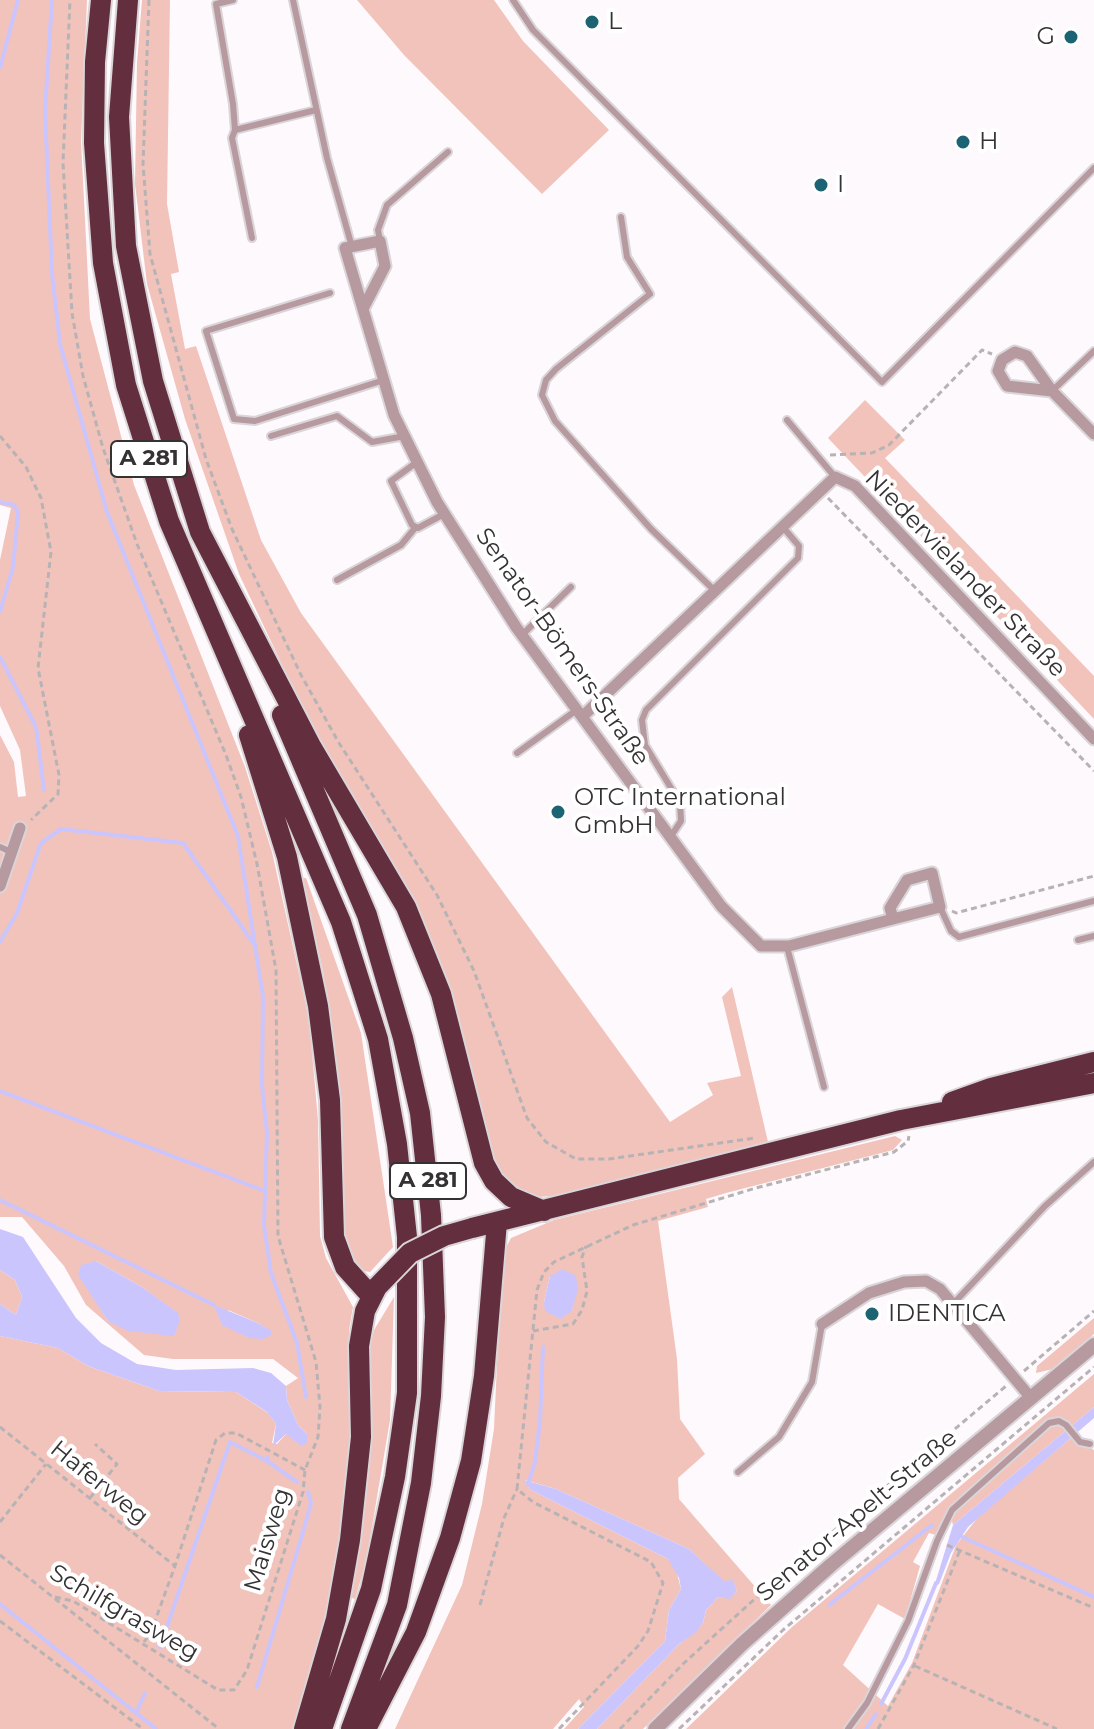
<!DOCTYPE html>
<meta charset="utf-8">
<style>
body{margin:0}
canvas{display:block;background:#fef9fc}
</style>
<canvas width="1094" height="1729"></canvas>
<script>
const ctx = document.querySelector('canvas').getContext('2d');
ctx.lineJoin = 'round';
function paint(path, color) { ctx.fillStyle = color; ctx.fill(path, 'evenodd'); }
const shape = rows => new Path2D(rows.map(r => 'M' + r).join(''));
function trace(path, color, width, dash) { ctx.strokeStyle = color; ctx.lineWidth = width; ctx.lineCap = dash ? 'butt' : 'round'; ctx.setLineDash(dash || []); ctx.stroke(path); }
function label(font, color, halo, rows, align = 'center') {
  ctx.font = font + ' Montserrat,sans-serif'; ctx.lineWidth = 8; ctx.setLineDash([]); ctx.textBaseline = 'middle'; ctx.strokeStyle = halo; ctx.fillStyle = color; for (const [text, x, y, turn = 0] of rows) {
    ctx.save(); ctx.translate(x, y); ctx.rotate((+turn || 0) * Math.PI / 180); ctx.textAlign = isNaN(turn) ? turn : align; if (halo) ctx.strokeText(text, 0, 0); ctx.fillText(text, 0, 0); ctx.restore();
  }
}
paint(shape([
 [0,0,87,0,81,141,90,319,134,485,245,767,272,852,309,1019,318,1120,320,1236,326,1258,353,1307,349,1330,350,1430,343,1521,324,1632,296,1729,0,1729,0,1336,58,1348,88,1366,159,1391,236,1392,268,1413,276,1424,272,1443,277,1444,286,1434,307,1442,307,1434,298,1425,287,1400,286,1386,298,1378,273,1359,173,1359,144,1355,86,1305,64,1266,22,1217,0,1217,0,735,14,762,18,797,26,796,20,750,0,706,0,560,11,508,0,505],
 [96,1261,142,1287,177,1313,180,1321,108,1321,100,1308],
 [228,1310,258,1323,272,1332,249,1337,237,1331],
 [142,0,170,0,167,204,179,272,171,274,185,349,196,346,261,540,301,613,670,1122,713,1095,707,1083,741,1076,722,997,732,987,768,1142,567,1195,537,1197,518,1191,501,1176,492,1158,455,1007,425,931,391,860,304,712,277,654,239,574,185,419,147,284,135,184,137,63],
 [357,0,494,0,523,41,609,130,542,194,404,55],
 [865,400,905,440,885,458,1094,676,1094,719,828,438],
 [302,878,306,878,361,1033,393,1247,370,1272,357,1270,346,1251,334,1047,323,971],
 [895,1136,902,1140,893,1150,726,1193,706,1199,708,1207,658,1221,677,1359,680,1419,705,1454,678,1478,679,1499,771,1605,643,1729,597,1729,679,1644,695,1632,703,1623,706,1610,718,1597,730,1598,737,1591,733,1581,724,1582,689,1549,556,1489,525,1480,531,1490,668,1559,675,1566,681,1589,669,1610,665,1641,578,1729,564,1729,584,1707,579,1699,553,1729,395,1729,462,1585,482,1504,494,1429,502,1255,511,1238,554,1220],
 [550,1276,574,1300,572,1310,544,1302],
 [0,1270,15,1280,22,1297,16,1315,0,1304],
 [394,1297,390,1420,366,1562,355,1599,350,1597,369,1471,371,1343,374,1330],
 [1094,1318,1094,1334,1053,1369,1036,1373,1037,1366],
 [1094,1374,1094,1407,953,1525,949,1511,936,1535,929,1533,913,1562,920,1566,905,1619,878,1604,843,1665,888,1706,912,1663,956,1545,979,1516,1071,1438,1094,1450,1094,1729,686,1729,792,1627]
]), '#f2c3bb');
paint(shape([
 [0,1229,23,1237,76,1318,101,1343,137,1364,176,1370,253,1368,271,1373,286,1386,287,1400,298,1425,307,1434,307,1443,301,1446,286,1434,273,1446,276,1424,267,1412,236,1392,159,1391,88,1366,58,1348,0,1336,0,1304,16,1315,22,1297,15,1280,0,1270],
 [96,1261,142,1287,178,1313,180,1321,174,1336,128,1331,108,1321,78,1275,81,1265],
 [563,1269,576,1276,578,1289,572,1310,561,1319,545,1311,544,1302,550,1276],
 [214,1305,258,1323,272,1331,271,1335,263,1339,249,1338,222,1325],
 [1094,1407,1094,1418,968,1527,951,1553,939,1584,934,1587,953,1525],
 [524,1480,556,1489,689,1549,724,1581,733,1580,737,1591,730,1599,718,1597,706,1610,703,1623,695,1633,679,1644,597,1729,578,1729,665,1641,669,1610,681,1589,679,1578,668,1559,531,1490]
]), '#cbc5fe');
trace(shape([
 [52,0,45,111,52,273,60,344,107,512,238,836,263,997,262,1085,267,1133,264,1225,271,1273,297,1343,306,1397],
 [0,68,18,0],
 [0,502,14,505,18,512,13,567,0,612],
 [0,657,36,727,44,790],
 [0,942,17,913,41,843,61,829,183,843,256,947],
 [0,1091,265,1191],
 [0,1200,214,1305],
 [267,1461,297,1482],
 [528,1484,535,1462,540,1421,543,1347],
 [958,1535,1094,1597],
 [0,1604,136,1713],
 [829,1605,932,1525],
 [160,1647,230,1442,267,1461,268,1457],
 [257,1687,305,1525,311,1503,308,1492],
 [145,1693,136,1713,156,1729],
 [881,1704,905,1659,936,1583],
 [866,1729,876,1714]
]), '#cbc5fe', 4);
const service = shape([
 [233,0,216,4,233,104,235,130,232,138,252,238],
 [293,0,327,158,352,247],
 [513,0,533,30,882,382,1094,168],
 [235,130,316,110],
 [621,217,627,257,650,294,556,369,546,380,542,395,555,421,651,529,714,590],
 [380,241,378,230,387,205,448,152],
 [330,293,206,331,234,419,255,421,384,380],
 [1052,391,1094,351],
 [787,420,835,477],
 [271,436,337,416,372,442,405,436],
 [417,462,391,481,412,525,418,528,444,514],
 [337,580,401,545,415,528],
 [522,635,571,587],
 [517,753,578,709],
 [671,836,681,821,680,803,645,745,642,720,646,710,798,558,799,546,782,526],
 [0,847,11,852],
 [940,907,951,931,959,937,1094,901],
 [1078,940,1094,936],
 [787,947,824,1087],
 [953,1304,1045,1206,1094,1162],
 [738,1472,779,1437,812,1382,822,1324],
 [848,1729,867,1703,908,1621,937,1541,952,1510,1049,1423,1059,1421,1066,1425,1080,1442,1090,1444]
]);
const minor = shape([
 [364,307,385,266,380,241,345,248,394,415,437,502,516,627,721,906,761,946,789,946,893,919,940,907,932,873,907,880,890,908,893,919],
 [1052,391,1007,386,998,371,1002,360,1015,352,1027,356,1052,391,1094,434],
 [583,716,835,477,855,486,1094,739],
 [0,886,20,828],
 [822,1324,869,1293,904,1282,926,1281,940,1289,1031,1398]
]);
const tertiary = shape([
 [655,1729,742,1644,831,1565,1094,1345]
]);
const motorway = shape([
 [101,0,95,62,94,143,103,263,126,385,169,521,341,922,378,1039,397,1144,407,1237,407,1393,395,1477,371,1589,322,1729],
 [128,0,119,117,126,246,153,381,200,532,311,746,406,907,441,994,484,1163,494,1181,511,1197,544,1211],
 [282,715,367,915,403,1038,420,1113,431,1215,435,1317,431,1396,421,1483,397,1605,351,1729],
 [249,735,287,857,318,1006,330,1100,334,1237,345,1267,372,1297],
 [952,1102,991,1088,1094,1062],
 [472,1228,901,1120,1094,1083],
 [304,1729,336,1619,350,1540,361,1437,359,1346,365,1311,377,1287],
 [366,1729,416,1632,450,1538,471,1461,484,1376,497,1222]
]);
trace(service, '#dad5d8', 10);
trace(minor, '#dad5d8', 15);
trace(tertiary, '#dad5d8', 18);
trace(motorway, '#dad5d8', 24);
trace(shape([
 [149,0,143,164,150,254,206,459,232,529,301,675,339,743,437,895,474,971,527,1118,546,1142,576,1159,609,1159,755,1138],
 [0,436,26,467,41,498,51,552,38,668,59,775,58,794,31,820],
 [830,455,872,453,889,445,982,350,992,354],
 [828,498,1094,771],
 [952,911,956,913,1094,876],
 [533,1331,573,1324,582,1310,587,1291,582,1257,586,1246],
 [1024,1371,1094,1311],
 [0,1427,175,1566],
 [90,1498,117,1464,95,1444],
 [0,1522,46,1464],
 [947,1545,1094,1608],
 [0,1555,219,1729],
 [55,1597,73,1601,218,1690,234,1690,247,1670,303,1492,305,1470,318,1437,320,1407,316,1362,278,1236,276,970,257,864,241,797,226,755,137,544,103,448,83,376,72,313,63,163,70,0],
 [480,1605,504,1518,517,1489],
 [0,1621,143,1729],
 [144,1642,151,1632,175,1566,216,1440,225,1433,236,1433,305,1470],
 [915,1666,1057,1729],
 [559,1729,638,1646,648,1631,663,1583,651,1562,533,1502,517,1489,537,1290,544,1272,554,1262,633,1225,756,1188,894,1152,908,1141,909,1136],
 [620,1729,684,1663,780,1576,1006,1386],
 [679,1729,783,1630,1094,1367],
 [878,1729,914,1665,960,1550]
]), '#b7b3b5', 3, [6, 4]);
trace(service, '#b799a0', 6);
trace(minor, '#b799a0', 11);
trace(tertiary, '#b799a0', 14);
trace(motorway, '#632e3d', 20);
const motorwayBridge = shape([
 [378,1286,410,1253,444,1236,472,1228]
]);
trace(motorwayBridge, '#dad5d8', 24, []);
trace(motorwayBridge, '#632e3d', 20);
for (const [x, y, r, color] of [
 [592,22,8,"#1c6373"],
 [1071,37,8,"#1c6373"],
 [963,142,8,"#1c6373"],
 [821,185,8,"#1c6373"],
 [558,812,8,"#1c6373"],
 [872,1314,8,"#1c6373"]
]) { const dot = new Path2D(); dot.arc(x, y, r, 0, 2 * Math.PI); ctx.fillStyle = color; ctx.fill(dot); trace(dot, '#fff', 3); }
for (const [x, y, w] of [
 [149,459,76],
 [428,1181,76]
]) { const box = new Path2D(); box.roundRect(x - w / 2, y - 18, w, 36, 6); ctx.fillStyle = '#fff'; ctx.fill(box); trace(box, '#353234', 2); }
label('bold 22px', '#353234', null, [
 ["A 281",149,459],
 ["A 281",428,1181]
]);
label('24px', '#353234', '#fff', [
 ["L",608,22],
 ["G",1055,37,"right"],
 ["H",979,142],
 ["I",837,185],
 ["OTC International",574,798],
 ["GmbH",574,826],
 ["IDENTICA",888,1314]
], 'left');
label('24px', '#353234', '#fff', [
 ["Niedervielander Straße",965,574,46],
 ["Senator-Bömers-Straße",562,647,55],
 ["Haferweg",99,1483,39],
 ["Senator-Apelt-Straße",857,1516,-40],
 ["Maisweg",268,1540,-73],
 ["Schilfgrasweg",124,1613,30]
]);
</script>
